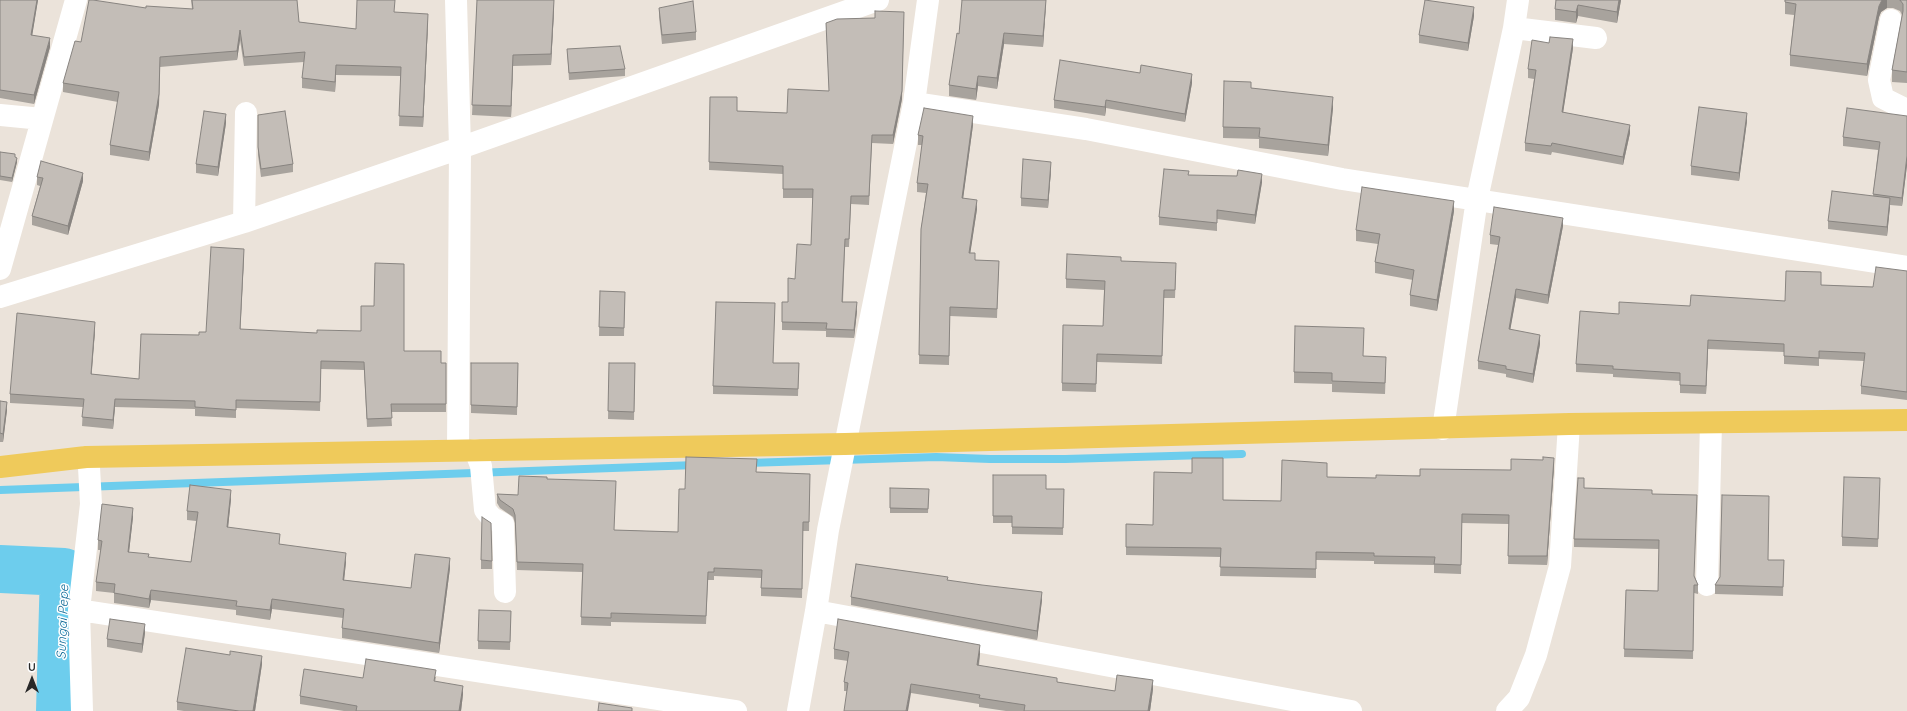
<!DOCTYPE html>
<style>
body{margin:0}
#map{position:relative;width:1907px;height:711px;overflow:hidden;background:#ebe3da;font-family:Quicksand,sans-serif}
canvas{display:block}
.north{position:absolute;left:12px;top:659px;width:40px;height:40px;-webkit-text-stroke:3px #fff;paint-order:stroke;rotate:0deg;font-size:11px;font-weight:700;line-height:16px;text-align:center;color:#282828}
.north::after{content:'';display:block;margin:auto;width:14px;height:18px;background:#282828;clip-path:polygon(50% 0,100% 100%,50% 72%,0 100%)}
</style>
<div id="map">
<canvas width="1907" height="711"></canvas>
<div class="north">U</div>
</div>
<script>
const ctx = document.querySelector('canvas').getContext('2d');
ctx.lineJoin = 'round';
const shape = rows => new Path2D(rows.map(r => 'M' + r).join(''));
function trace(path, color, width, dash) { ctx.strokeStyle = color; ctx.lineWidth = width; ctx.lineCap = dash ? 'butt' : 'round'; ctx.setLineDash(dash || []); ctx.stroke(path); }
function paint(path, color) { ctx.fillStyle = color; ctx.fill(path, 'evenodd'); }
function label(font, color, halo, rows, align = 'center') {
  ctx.font = font + ' Quicksand,sans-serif'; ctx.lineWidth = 3; ctx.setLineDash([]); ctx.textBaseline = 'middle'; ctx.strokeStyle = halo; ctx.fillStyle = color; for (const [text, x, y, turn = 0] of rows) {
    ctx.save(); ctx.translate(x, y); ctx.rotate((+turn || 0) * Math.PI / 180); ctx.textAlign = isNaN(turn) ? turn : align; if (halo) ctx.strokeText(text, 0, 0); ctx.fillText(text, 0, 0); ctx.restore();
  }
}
trace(shape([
 [747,463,936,457,990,459,1065,459,1242,454],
 [0,490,696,465]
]), '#6dcded', 8);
trace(shape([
 [0,569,64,572,60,711]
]), '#6dcded', 48);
trace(shape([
 [456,0,460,148,458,450],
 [1891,20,1879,80,1883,98,1907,110],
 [1514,28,1596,38],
 [914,103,1086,129,1342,179,1907,267],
 [0,115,42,119],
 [244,222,246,113],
 [0,269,76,0],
 [0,297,244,222,460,148,878,0],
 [1443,429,1477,199,1514,28,1518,0],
 [475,450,481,466,485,510,492,518,503,524,505,592],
 [1707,585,1711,423],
 [79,610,736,711],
 [816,611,1351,711],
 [82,711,79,610,91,504,89,467,86,457],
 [798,711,816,611,828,530,914,103,928,0],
 [1507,711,1519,698,1536,655,1560,566,1569,424]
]), '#fff', 22);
trace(shape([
 [0,467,86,457,845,444,1569,424,1907,420]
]), '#efca5b', 22);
paint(shape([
 [0,0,38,0,32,35,50,47,34,104,0,98],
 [191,0,297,0,299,22,356,29,395,12,428,24,423,127,399,126,401,76,336,75,335,92,302,88,302,78,304,62,244,66,240,40,237,60,160,67,159,104,149,161,110,155,110,145,118,102,63,92,63,83,81,42,146,8,192,9],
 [477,0,554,11,551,65,513,66,511,117,472,115],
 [1046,0,1043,47,1004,44,997,89,978,86,976,100,949,96,949,85,959,34],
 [1556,0,1621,0,1617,23,1578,16,1576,23,1555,20,1555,9],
 [1785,0,1907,0,1907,83,1892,82,1892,70,1902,15,1900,11,1893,8,1887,8,1881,12,1879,17,1867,76,1790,66,1790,55,1794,15,1785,14],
 [659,8,696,32,696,40,662,44,659,17],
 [1474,16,1468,51,1419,43,1419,35],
 [826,23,902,99,893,144,872,143,869,205,851,204,849,247,845,247,843,302,857,311,854,338,826,337,826,331,782,330,782,302,788,302,795,279,811,245,813,198,783,198,783,174,709,170,710,97,737,111,787,113,829,91],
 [1573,48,1563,112,1630,133,1623,165,1552,152,1551,155,1525,151,1525,143,1534,79,1528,78,1528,69],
 [567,49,625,69,625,76,569,80],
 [1192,83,1185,122,1106,108,1105,116,1054,108,1054,100],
 [1251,88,1333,108,1328,156,1259,148,1259,139,1223,138,1223,127],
 [258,115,293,164,293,172,261,177,258,155],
 [1907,116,1907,165,1902,206,1890,205,1887,236,1828,229,1828,221,1873,196,1878,150,1843,146,1843,137],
 [1747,121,1739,181,1691,175,1691,166],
 [226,123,218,176,196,173,196,164],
 [973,125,963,198,977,209,970,253,975,260,999,261,997,318,950,316,949,365,919,364,921,229,926,193,917,192,917,183,922,145,918,145,918,135],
 [0,152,15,157,17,162,12,182,0,180],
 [1051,170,1048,208,1021,206,1021,198],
 [1189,175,1262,182,1255,224,1217,219,1217,231,1159,225,1159,217],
 [37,177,83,181,68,235,32,225,32,216,40,186,37,185],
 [1454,211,1437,311,1410,306,1410,295,1413,280,1375,273,1375,262,1378,244,1356,241,1356,230],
 [1563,226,1548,304,1516,298,1510,329,1540,344,1533,383,1506,377,1506,374,1478,369,1478,361,1498,245,1490,244,1490,235],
 [244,257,240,329,404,351,441,363,446,363,446,412,391,412,392,426,367,427,364,370,321,369,320,411,236,408,236,418,195,416,195,409,115,407,113,429,82,426,83,407,10,403,10,394,95,331,91,374,139,379,199,335,206,332],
 [1121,261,1176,271,1175,298,1164,298,1162,364,1097,362,1096,392,1062,391,1062,383,1103,326,1104,290,1066,288,1066,279],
 [1905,271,1907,271,1907,400,1861,394,1861,386,1864,361,1819,359,1819,366,1784,364,1784,352,1708,349,1706,394,1680,393,1680,381,1613,377,1613,374,1576,372,1576,364,1619,314,1690,306,1785,301,1821,285,1873,287],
 [600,291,625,292,624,336,599,336],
 [1363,356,1386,367,1385,394,1332,392,1332,384,1294,383,1294,372],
 [471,363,518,363,517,415,471,413],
 [609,363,635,363,634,420,608,419],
 [773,363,799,363,798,396,713,394,713,386],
 [0,401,7,410,3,442,0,442],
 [1554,466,1547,565,1508,564,1509,524,1462,523,1461,574,1434,573,1434,565,1374,564,1374,561,1316,560,1316,578,1220,576,1221,557,1126,555,1126,524,1153,525,1223,500,1281,501,1327,477,1376,478,1511,470],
 [757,472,810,474,809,531,803,531,802,598,761,596,761,578,714,576,714,580,708,580,706,624,611,622,611,626,581,625,582,572,517,570,515,523,513,517,500,508,497,503,497,494,518,495,547,479,614,530,678,532,685,489],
 [993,475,1046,489,1064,489,1063,535,1012,534,1012,523,993,523],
 [1880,486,1878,547,1842,546,1842,537],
 [1584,488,1652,494,1695,577,1698,585,1698,594,1694,593,1693,659,1624,657,1626,590,1658,591,1659,549,1574,547,1574,539],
 [929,489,928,513,890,513,890,508],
 [231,499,228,528,280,544,346,562,344,580,411,588,450,568,439,653,342,638,342,628,343,618,272,609,270,620,236,615,236,610,151,600,149,608,114,603,114,593,96,591,96,582,101,550,98,550,98,540,133,517,129,552,149,557,191,562,196,521,187,520,187,511],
 [481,560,492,561,492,569,481,569],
 [1768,560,1784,560,1783,596,1715,594,1715,585],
 [948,580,1042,600,1037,640,851,605,851,597],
 [511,611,510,650,478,649,478,641],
 [145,633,142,653,107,647,107,639],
 [834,649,980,654,979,666,1057,682,1115,691,1153,689,1150,711,1006,711,979,707,979,704,911,693,844,691,844,682,848,661,834,659],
 [262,664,255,711,184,711,177,710,177,702],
 [436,677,435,682,463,694,461,711,344,711,300,704,300,696,363,678]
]), '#a8a39d');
paint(shape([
 [37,0,38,0,31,43,31,35],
 [554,0,554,11,551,65,551,54],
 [1046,0,1046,6,1043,47,1043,36],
 [1619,0,1621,0,1617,23,1617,12],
 [1882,0,1887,0,1887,8,1881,12,1879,17,1867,76,1867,64,1879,6],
 [1578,5,1578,16,1576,23,1576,12],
 [1474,7,1474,16,1468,51,1468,43],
 [904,12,902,99,893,144,893,135],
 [428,14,428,24,423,127,423,117],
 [240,30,240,40,237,60,237,51],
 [1004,33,1004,44,997,89,997,78],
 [50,38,50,47,34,104,34,95],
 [1573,39,1573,48,1562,120,1562,112],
 [513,55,513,66,511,117,511,106],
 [160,57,159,104,149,161,149,152],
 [336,65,336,75,335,92,335,82],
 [1192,74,1192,83,1185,122,1185,114],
 [978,76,978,86,976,100,976,89],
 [1333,97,1333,108,1328,156,1328,145],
 [1106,100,1106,108,1105,116,1105,107],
 [1747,113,1747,121,1739,181,1739,173],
 [226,114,226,123,218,176,218,167],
 [973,116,973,125,962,207,962,198],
 [1630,125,1630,133,1623,165,1623,157],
 [1907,156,1907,165,1902,206,1902,198],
 [17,158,17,162,12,182,12,178],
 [1051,162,1051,170,1048,208,1048,200],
 [83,173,83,181,68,235,68,226],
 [1262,174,1262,182,1255,224,1255,215],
 [1890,198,1890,207,1887,236,1887,227],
 [977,200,977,209,969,262,969,253],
 [1454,201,1454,211,1437,311,1437,300],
 [1563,218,1563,226,1548,304,1548,295],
 [244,249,244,257,240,337,240,329],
 [1516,289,1516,298,1509,337,1509,329],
 [857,302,857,311,854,338,854,330],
 [95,322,95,331,91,383,91,374],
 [1540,335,1540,344,1533,383,1533,374],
 [1708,340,1708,349,1706,394,1706,386],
 [115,399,115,407,113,429,113,420],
 [7,402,7,410,3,442,3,434],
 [1554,458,1554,466,1547,565,1547,556],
 [231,490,231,499,227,537,227,527],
 [133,508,133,517,128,561,128,552],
 [346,553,346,562,343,590,343,580],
 [450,558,450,568,439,653,439,643],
 [151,590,151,600,149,608,149,599],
 [1042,592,1042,600,1037,640,1037,631],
 [272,599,272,609,270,620,270,610],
 [145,624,145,633,142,653,142,644],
 [980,645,980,654,977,674,977,665],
 [262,656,262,664,255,711,253,711],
 [1153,680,1153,689,1150,711,1148,711],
 [911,684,911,693,908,711,906,711],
 [463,686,463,694,461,711,459,711]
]), '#888480');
const building = shape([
 [0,0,37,0,31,35,50,38,34,95,0,90,0,0],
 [89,0,93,0,146,8,146,6,193,9,192,0,297,0,299,22,356,29,357,0,395,0,394,12,428,14,423,117,399,116,401,67,336,65,335,82,302,78,305,52,244,57,240,30,237,51,160,57,159,94,149,152,110,145,119,92,63,83,75,41,81,42,89,0],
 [477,0,554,0,551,54,513,55,511,106,472,105,477,0],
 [962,0,1046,0,1043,36,1004,33,997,78,978,76,976,89,949,85,957,33,959,34,962,0],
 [1425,0,1474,7,1468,43,1419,35,1425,0],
 [1556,0,1619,0,1617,12,1578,5,1576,12,1555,9,1556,0],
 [1785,0,1882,0,1879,6,1867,64,1790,55,1796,4,1785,2,1785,0],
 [1900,0,1907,0,1907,72,1892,70,1903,11,1903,4,1900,0],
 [693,1,696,32,662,35,659,8,693,1],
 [875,11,904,12,902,91,893,135,872,135,869,196,851,196,849,239,845,239,842,302,857,302,854,330,826,329,827,323,782,322,782,302,788,302,788,278,795,279,797,244,811,245,813,189,783,189,783,166,709,162,710,97,737,97,737,111,787,113,788,89,829,91,826,23,837,19,875,18,875,11],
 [1550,37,1573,39,1562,112,1630,125,1623,157,1552,143,1551,146,1525,143,1536,70,1528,69,1532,40,1549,43,1550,37],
 [620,46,625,69,569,73,567,49,620,46],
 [1060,60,1140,73,1141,65,1192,74,1185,114,1106,100,1105,107,1054,100,1060,60],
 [1224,81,1251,82,1251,88,1333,97,1328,145,1259,137,1260,128,1223,127,1224,81],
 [1699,107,1747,113,1739,173,1691,166,1699,107],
 [924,108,973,116,962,198,977,200,969,253,975,253,975,260,999,261,997,309,950,307,949,356,919,355,921,229,928,184,917,183,923,136,918,135,924,108],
 [1847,108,1907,116,1907,156,1902,198,1873,194,1880,142,1843,137,1847,108],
 [204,111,226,114,218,167,196,164,204,111],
 [285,111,293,164,261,169,258,147,258,115,285,111],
 [0,152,15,154,15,157,17,158,12,178,0,176,0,152],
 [1023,159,1051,162,1048,200,1021,198,1023,159],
 [41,161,83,173,68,226,32,216,43,178,37,177,41,161],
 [1164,169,1189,171,1188,175,1237,176,1238,170,1262,174,1255,215,1217,210,1217,223,1159,217,1164,169],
 [1362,187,1454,201,1437,300,1410,295,1414,270,1375,262,1380,234,1356,230,1362,187],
 [1832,191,1890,198,1887,227,1828,221,1832,191],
 [1494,207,1563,218,1548,295,1516,289,1509,329,1540,335,1533,374,1506,369,1506,366,1478,361,1500,237,1490,235,1494,207],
 [211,247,244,249,240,329,317,333,317,330,361,331,361,306,374,306,375,263,404,264,404,351,441,351,441,363,446,363,446,404,391,404,392,418,367,419,364,362,321,361,320,402,236,400,236,410,195,407,195,401,115,399,113,420,82,417,84,399,10,394,17,313,95,322,91,374,139,379,141,334,199,335,199,332,206,332,211,247],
 [1067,254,1121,257,1121,261,1176,263,1175,290,1164,290,1162,356,1097,354,1096,384,1062,383,1063,325,1103,326,1105,281,1066,279,1067,254],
 [1876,267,1907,271,1907,392,1861,386,1865,353,1819,351,1819,358,1784,356,1784,344,1708,340,1706,386,1680,385,1680,373,1613,369,1613,366,1576,364,1580,311,1619,314,1619,302,1690,306,1691,295,1785,301,1786,271,1821,272,1821,285,1873,287,1876,267],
 [600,291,625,292,624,328,599,327,600,291],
 [716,302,775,303,773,363,799,363,798,389,713,386,716,302],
 [1295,326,1364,328,1363,356,1386,357,1385,383,1332,381,1332,373,1294,372,1295,326],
 [471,363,518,363,517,407,471,405,471,363],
 [609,363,635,363,634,412,608,411,609,363],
 [0,401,7,402,3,434,0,433,0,401],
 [686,457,757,459,756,472,810,474,809,522,803,522,802,589,761,588,762,570,714,568,714,572,708,572,706,616,611,613,611,618,581,617,583,564,517,562,515,515,513,509,500,500,497,494,518,495,519,476,547,477,547,479,616,481,614,530,678,532,679,489,685,489,686,457],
 [1543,457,1554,458,1547,556,1508,556,1509,515,1462,514,1461,565,1434,564,1435,557,1374,556,1374,553,1316,552,1316,569,1220,567,1221,548,1126,547,1126,524,1153,525,1154,472,1192,473,1192,458,1223,458,1223,500,1281,501,1282,460,1327,463,1327,477,1376,478,1376,475,1420,476,1420,469,1511,470,1511,459,1543,460,1543,457],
 [993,475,1046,475,1046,489,1064,489,1063,528,1012,527,1012,516,993,516,993,475],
 [1844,477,1880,478,1878,539,1842,537,1844,477],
 [1578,478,1584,478,1584,488,1652,490,1652,494,1697,495,1694,576,1698,585,1694,585,1693,651,1624,649,1626,590,1658,591,1659,540,1574,539,1578,478],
 [190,485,231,490,227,527,280,534,279,544,346,553,343,580,411,588,415,554,450,558,439,643,342,628,344,609,272,599,270,610,236,606,237,601,151,590,149,599,114,593,115,584,96,582,102,541,98,540,102,504,133,508,128,552,149,554,148,557,191,562,198,512,187,511,190,485],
 [890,488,929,489,928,509,890,508,890,488],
 [1722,495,1769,496,1768,560,1784,560,1783,587,1715,585,1720,577,1722,495],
 [482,517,491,523,492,561,481,560,482,517],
 [856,564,948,577,947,580,982,585,1042,592,1037,631,851,597,856,564],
 [479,610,511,611,510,642,478,641,479,610],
 [110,619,145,624,142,644,107,639,110,619],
 [838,619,980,645,977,665,1057,678,1057,682,1115,691,1117,675,1153,680,1148,711,1024,711,1025,705,979,698,980,695,911,684,906,711,844,711,848,683,844,682,849,652,834,649,838,619],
 [186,648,230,655,230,651,262,656,253,711,239,711,177,702,186,648],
 [366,659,436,670,434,681,463,686,459,711,356,711,357,706,300,696,304,669,363,678,366,659],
 [599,703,632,708,632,711,598,711,599,703]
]);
paint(building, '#c3bdb7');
trace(building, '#888480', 1);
label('italic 13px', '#0e6a97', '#fff', [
 ["Sungai Pepe",63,622,-88]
]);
</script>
